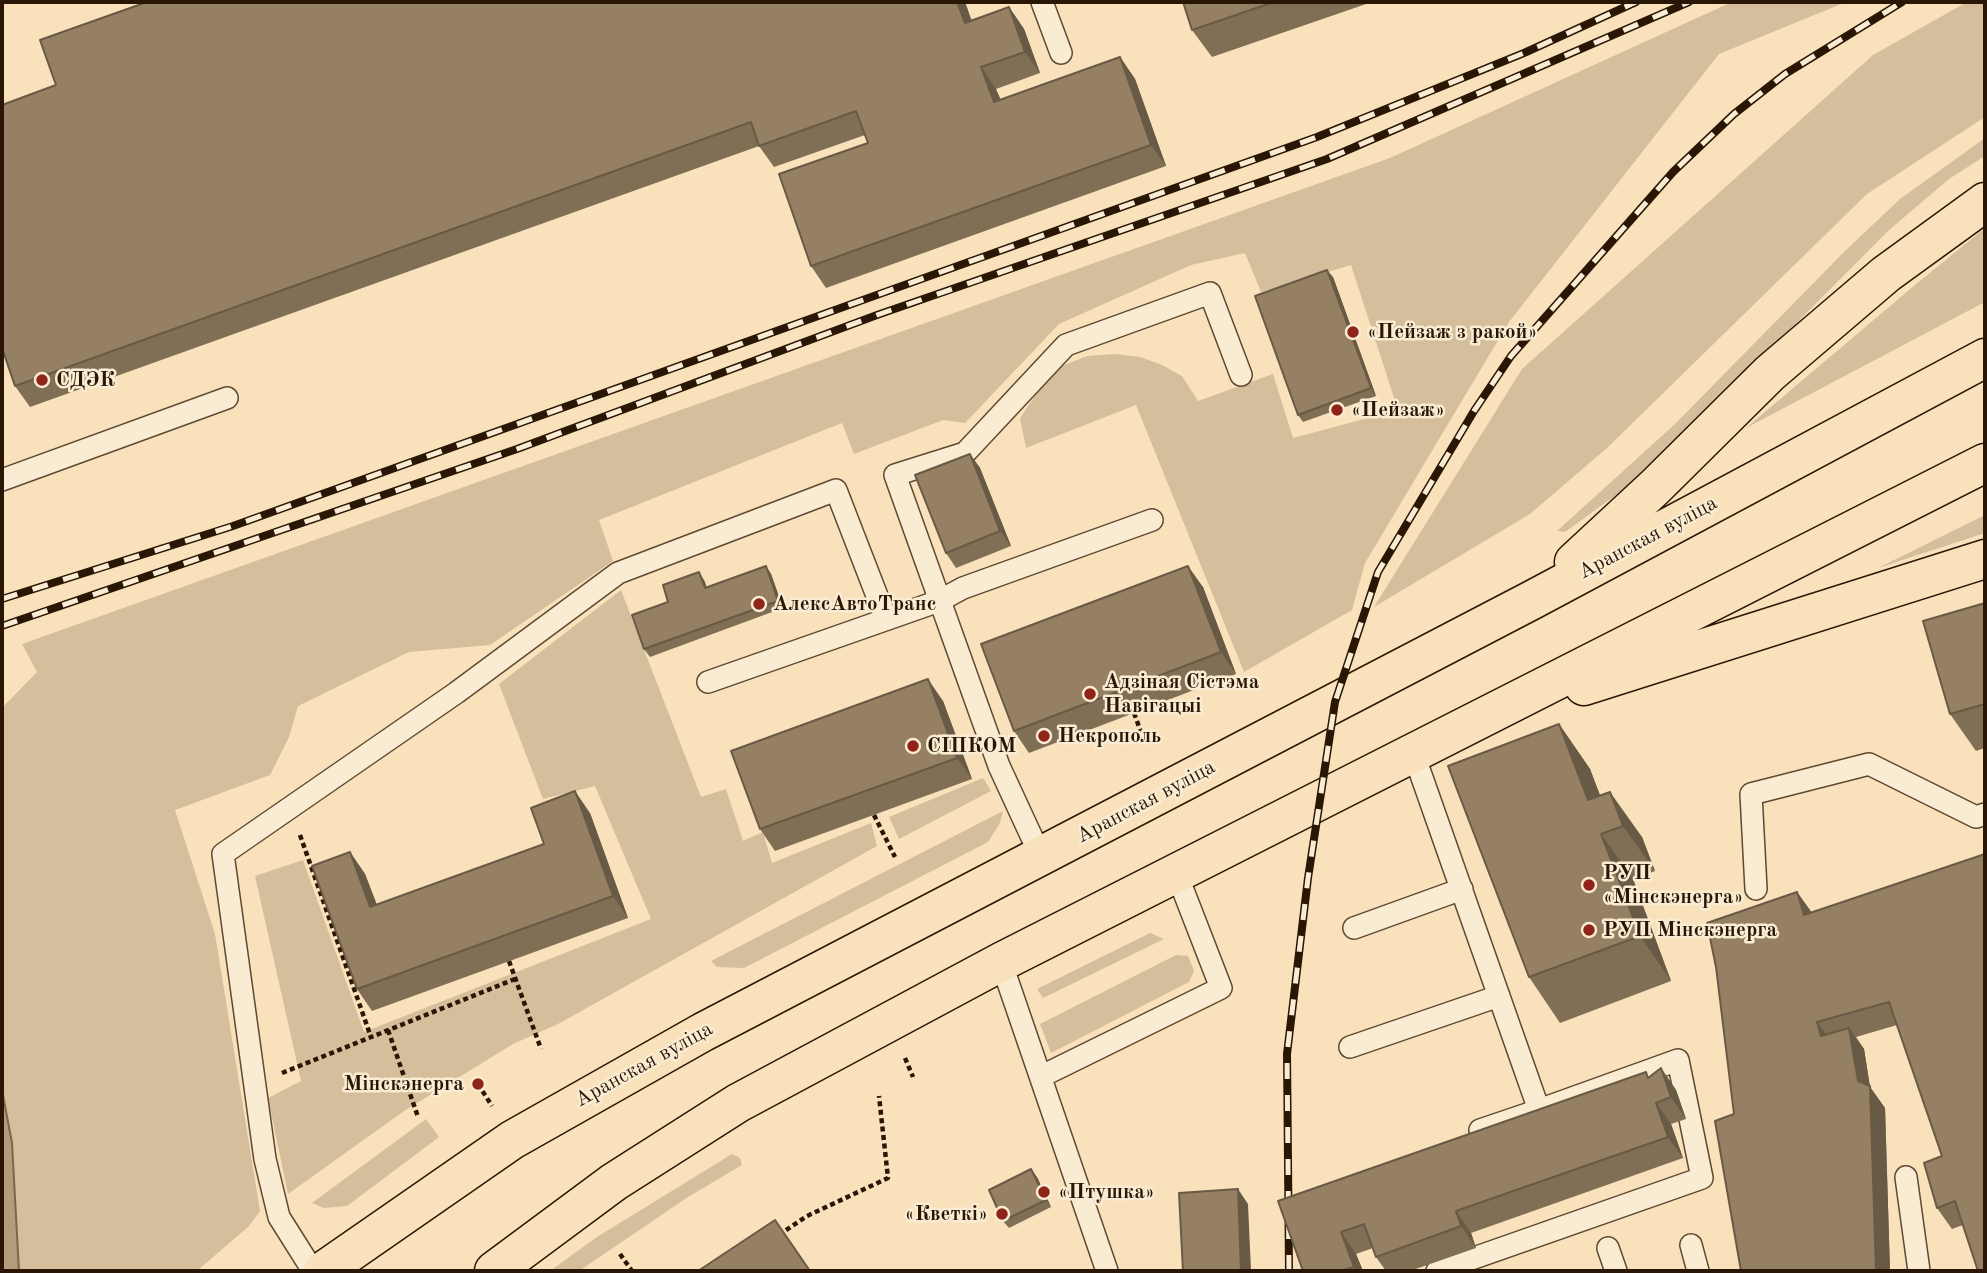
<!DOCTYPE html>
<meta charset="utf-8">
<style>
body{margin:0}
#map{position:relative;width:1987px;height:1273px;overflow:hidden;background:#f8e1bb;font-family:"Old Standard TT",serif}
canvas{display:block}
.frame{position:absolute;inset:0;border:4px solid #2a1604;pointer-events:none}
</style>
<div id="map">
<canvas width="1987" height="1273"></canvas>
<div class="frame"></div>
</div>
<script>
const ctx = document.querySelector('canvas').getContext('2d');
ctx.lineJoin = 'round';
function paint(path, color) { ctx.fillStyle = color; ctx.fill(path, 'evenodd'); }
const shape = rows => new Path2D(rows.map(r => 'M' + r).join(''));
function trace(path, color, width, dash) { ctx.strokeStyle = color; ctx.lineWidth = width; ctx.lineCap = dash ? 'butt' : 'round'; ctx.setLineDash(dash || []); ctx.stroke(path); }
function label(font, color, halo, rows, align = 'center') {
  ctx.font = font + ' "Old Standard TT",serif'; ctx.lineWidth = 5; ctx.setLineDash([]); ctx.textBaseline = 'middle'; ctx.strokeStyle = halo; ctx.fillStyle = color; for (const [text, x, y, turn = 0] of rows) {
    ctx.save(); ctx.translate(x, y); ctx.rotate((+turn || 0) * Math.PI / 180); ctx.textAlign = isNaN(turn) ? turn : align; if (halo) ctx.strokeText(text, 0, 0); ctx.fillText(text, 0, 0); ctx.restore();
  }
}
paint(shape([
 [1732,2,1846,2,1719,54,1509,322,1365,563,1352,610,1244,672,1136,405,1026,448,1020,418,1039,390,1062,366,1087,356,1115,354,1140,357,1162,365,1182,376,1198,401,1273,374,1293,438,1398,410,1351,265,1261,292,1245,253,1191,265,1059,324,965,423,943,420,854,454,842,423,599,520,613,561,490,645,409,652,298,706,289,737,270,775,175,810,215,934,260,1211,249,1226,197,1271,19,1271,12,1143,2,1090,2,708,37,672,22,644,1390,158],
 [1967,2,1985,2,1985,117,1867,194,1607,448,1530,514,1374,607,1522,369,1873,55],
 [1985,138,1985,156,1949,179,1889,230,1684,436,1616,495,1565,532,1557,531,1675,424,1845,251,1900,199],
 [1985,228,1985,302,1746,428,1915,285],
 [1985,515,1985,533,1878,568],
 [621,590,701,797,726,789,743,841,763,832,772,863,871,823,877,846,558,1024,513,1044,404,1111,288,1194,268,1098,301,1081,255,876,303,860,364,1032,651,919,595,786,543,799,499,684],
 [983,778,991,791,899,839,889,817],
 [1003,811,1000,823,988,842,744,968,717,967,711,961],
 [1150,933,1164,939,1043,998,1037,989],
 [1176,955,1188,956,1194,971,1189,982,1051,1053,1040,1024],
 [426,1119,439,1137,347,1206,324,1208,312,1203],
 [732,1154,740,1158,742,1165,688,1197,579,1271,550,1271,597,1237]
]), '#d5be9c');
const water = shape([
 [2,1090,12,1143,19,1271,2,1271,2,1090]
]);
paint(water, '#b29c7d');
trace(water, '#7c664d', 2);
const service = shape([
 [1042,2,1061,53],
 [2,480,227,398],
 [708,682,939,601,963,588,1152,520],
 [1413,752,1539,1110,1480,1130],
 [1041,857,999,766,895,475,965,453,1066,345,1210,293,1241,375],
 [1756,889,1751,794,1869,764,1976,817,1985,814],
 [1354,928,1462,889],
 [1001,962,1107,1271],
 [1350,1047,1499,996],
 [1042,1076,1221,988,1176,872],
 [1906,1177,1919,1271],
 [1691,1245,1698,1271],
 [1608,1248,1616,1271],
 [313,1271,279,1217,265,1159,223,854,456,693,618,573,836,490,886,619],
 [1437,1271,1702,1178,1678,1060,1539,1110]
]);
const primary = shape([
 [1574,562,1655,487,1770,373,1886,274,1985,202],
 [1584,686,1985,559],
 [323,1271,512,1140,703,1032,1534,599,1985,358],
 [494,1271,614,1182,738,1103,1001,962,1985,463]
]);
trace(service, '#5e4932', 24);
trace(primary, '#2a1604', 41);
trace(shape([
 [1134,713,1145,743],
 [874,815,895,857],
 [300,835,371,1037],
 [509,961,541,1049],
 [388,1030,418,1117],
 [905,1058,913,1077],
 [282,1073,515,979],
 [478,1084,492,1106],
 [779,1235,807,1216,888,1178,879,1096],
 [620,1254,632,1271]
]), '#2a1604', 4.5, [5, 3.5]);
trace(service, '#faecd3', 21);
trace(primary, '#f8e1bb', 38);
const rail = shape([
 [2,599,233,526,1317,137,1524,53,1636,2],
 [2,626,517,449,877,315,1327,159,1689,2],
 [1289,1271,1287,1054,1308,878,1335,702,1378,572,1474,411,1511,356,1673,172,1734,114,1785,74,1902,2]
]);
trace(rail, '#2a1604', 8);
trace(rail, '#faecd3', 5, [16]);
paint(shape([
 [147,2,965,2,971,20,1009,7,1024,29,1040,73,996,89,1001,100,1120,57,1135,79,1166,166,826,288,811,266,868,143,865,135,774,167,759,146,30,407,15,386,56,85],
 [1183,2,1372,2,1212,57,1192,30],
 [1333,277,1376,396,1303,422,1298,415],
 [970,454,980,468,1011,546,956,568,946,553],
 [766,566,771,574,783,608,650,657,644,649,668,602,704,580,707,588],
 [1203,587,1236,674,1029,753,1014,731],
 [1985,603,1985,748,1976,751,1950,714],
 [943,701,972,779,775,851,760,829],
 [1559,724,1590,769,1600,796,1642,837,1655,871,1633,879,1671,981,1560,1023,1529,977],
 [590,813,628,918,372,1011,357,989,350,852,365,874,377,905,544,844],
 [1985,854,1963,1225,1952,1229,1937,1208,1942,1156,1897,1025,1856,1037,1864,1049,1870,1087,1885,1108,1890,1271,1741,1271,1734,1114,1797,892,1812,913],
 [1661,1068,1676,1090,1686,1119,1671,1124,1683,1158,1471,1233,1476,1248,1410,1271,1386,1271,1376,1257,1373,1248,1356,1254,1363,1271,1303,1271,1278,1201,1649,1077],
 [1037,1177,1051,1207,1009,1228,1003,1221]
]), '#806e55');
paint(shape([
 [957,2,965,2,980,44,965,23],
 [1009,7,1024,29,1040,73,1025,52],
 [1120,57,1135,79,1166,166,1151,145],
 [981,67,996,89,1009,123,994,102],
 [1327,270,1333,277,1376,396,1371,388],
 [970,454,980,468,1011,546,1000,531],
 [766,566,771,574,783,608,778,601],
 [1188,566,1203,587,1236,674,1221,652],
 [699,572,704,580,710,596,705,588],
 [928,679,943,701,972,779,957,758],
 [1559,724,1590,769,1613,829,1588,800],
 [575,791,590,813,628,918,613,896],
 [1610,792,1642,837,1655,871,1623,826],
 [1601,834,1633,879,1671,981,1640,936],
 [350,852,365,874,386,929,370,907],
 [1797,892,1812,913,1804,915],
 [1817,1022,1832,1043,1821,1036],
 [1849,1028,1864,1049,1870,1087,1885,1108,1890,1271,1876,1271,1858,1081],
 [1661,1068,1676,1090,1686,1119,1671,1097],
 [1656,1103,1671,1124,1683,1158,1668,1137],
 [1031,1169,1037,1177,1051,1207,1046,1200],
 [1238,1189,1248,1204,1251,1271,1241,1271],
 [1456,1211,1471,1233,1476,1248,1461,1226],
 [1341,1232,1356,1254,1363,1271,1357,1271,1354,1267]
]), '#685a45');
const building = shape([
 [147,2,957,2,965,23,1009,7,1025,52,981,67,994,102,1120,57,1151,145,811,266,779,174,868,143,856,111,759,146,751,122,15,386,2,348,2,105,56,85,40,40,147,2],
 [1183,2,1274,2,1192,30,1183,2],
 [1327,270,1371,388,1298,415,1255,296,1327,270],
 [970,454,1000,531,946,553,915,475,970,454],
 [766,566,778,601,644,649,632,615,668,602,663,585,699,572,705,588,766,566],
 [1188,566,1221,652,1014,731,981,644,1188,566],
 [1985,603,1985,704,1950,714,1923,621,1985,603],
 [928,679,957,758,760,829,731,751,928,679],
 [1559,724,1588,800,1610,792,1623,826,1601,834,1640,936,1529,977,1448,766,1559,724],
 [575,791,613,896,357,989,312,866,350,852,370,907,544,844,531,808,575,791],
 [1985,854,1985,1271,1978,1271,1955,1201,1937,1208,1924,1163,1942,1156,1889,1002,1817,1022,1821,1036,1849,1028,1858,1081,1870,1086,1876,1271,1741,1271,1715,1121,1734,1114,1716,967,1707,923,1797,892,1804,915,1985,854],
 [1661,1068,1671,1097,1656,1103,1668,1137,1456,1211,1461,1226,1376,1257,1364,1224,1341,1232,1354,1267,1340,1271,1303,1271,1278,1201,1646,1072,1648,1078,1661,1068],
 [1031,1169,1046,1200,1003,1221,989,1190,1031,1169],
 [1238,1189,1241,1271,1183,1271,1179,1193,1238,1189],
 [775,1220,810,1271,698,1271,775,1220]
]);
paint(building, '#958063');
trace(building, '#685a45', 2);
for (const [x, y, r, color] of [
 [1353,332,7,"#8f2418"],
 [42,380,7,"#8f2418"],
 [1337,410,7,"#8f2418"],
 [759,604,7,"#8f2418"],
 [1090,694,7,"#8f2418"],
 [1044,736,7,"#8f2418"],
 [913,746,7,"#8f2418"],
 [1589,885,7,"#8f2418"],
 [1589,930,7,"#8f2418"],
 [478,1084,7,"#8f2418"],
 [1044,1192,7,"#8f2418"],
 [1002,1214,7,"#8f2418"]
]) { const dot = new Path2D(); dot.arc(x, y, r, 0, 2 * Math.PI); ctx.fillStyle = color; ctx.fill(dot); trace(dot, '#faecd3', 2.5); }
label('bold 21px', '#2a1604', '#faecd3', [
 ["«Пейзаж з ракой»",1367,332],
 ["СДЭК",56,380],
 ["«Пейзаж»",1351,410],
 ["АлексАвтоТранс",773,604],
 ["Адзіная Сістэма",1104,682],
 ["Навігацыі",1104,706],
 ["Некрополь",1058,736],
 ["СІПКОМ",927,746],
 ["РУП",1603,873],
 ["«Мінскэнерга»",1603,897],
 ["РУП Мінскэнерга",1603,930],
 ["Мінскэнерга",464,1084,"right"],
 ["«Птушка»",1058,1192],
 ["«Кветкі»",988,1214,"right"]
], 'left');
label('21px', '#2a1604', '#faecd3', [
 ["Аранская вуліца",1648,538,-28],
 ["Аранская вуліца",1146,802,-28],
 ["Аранская вуліца",644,1065,-29]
]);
</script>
